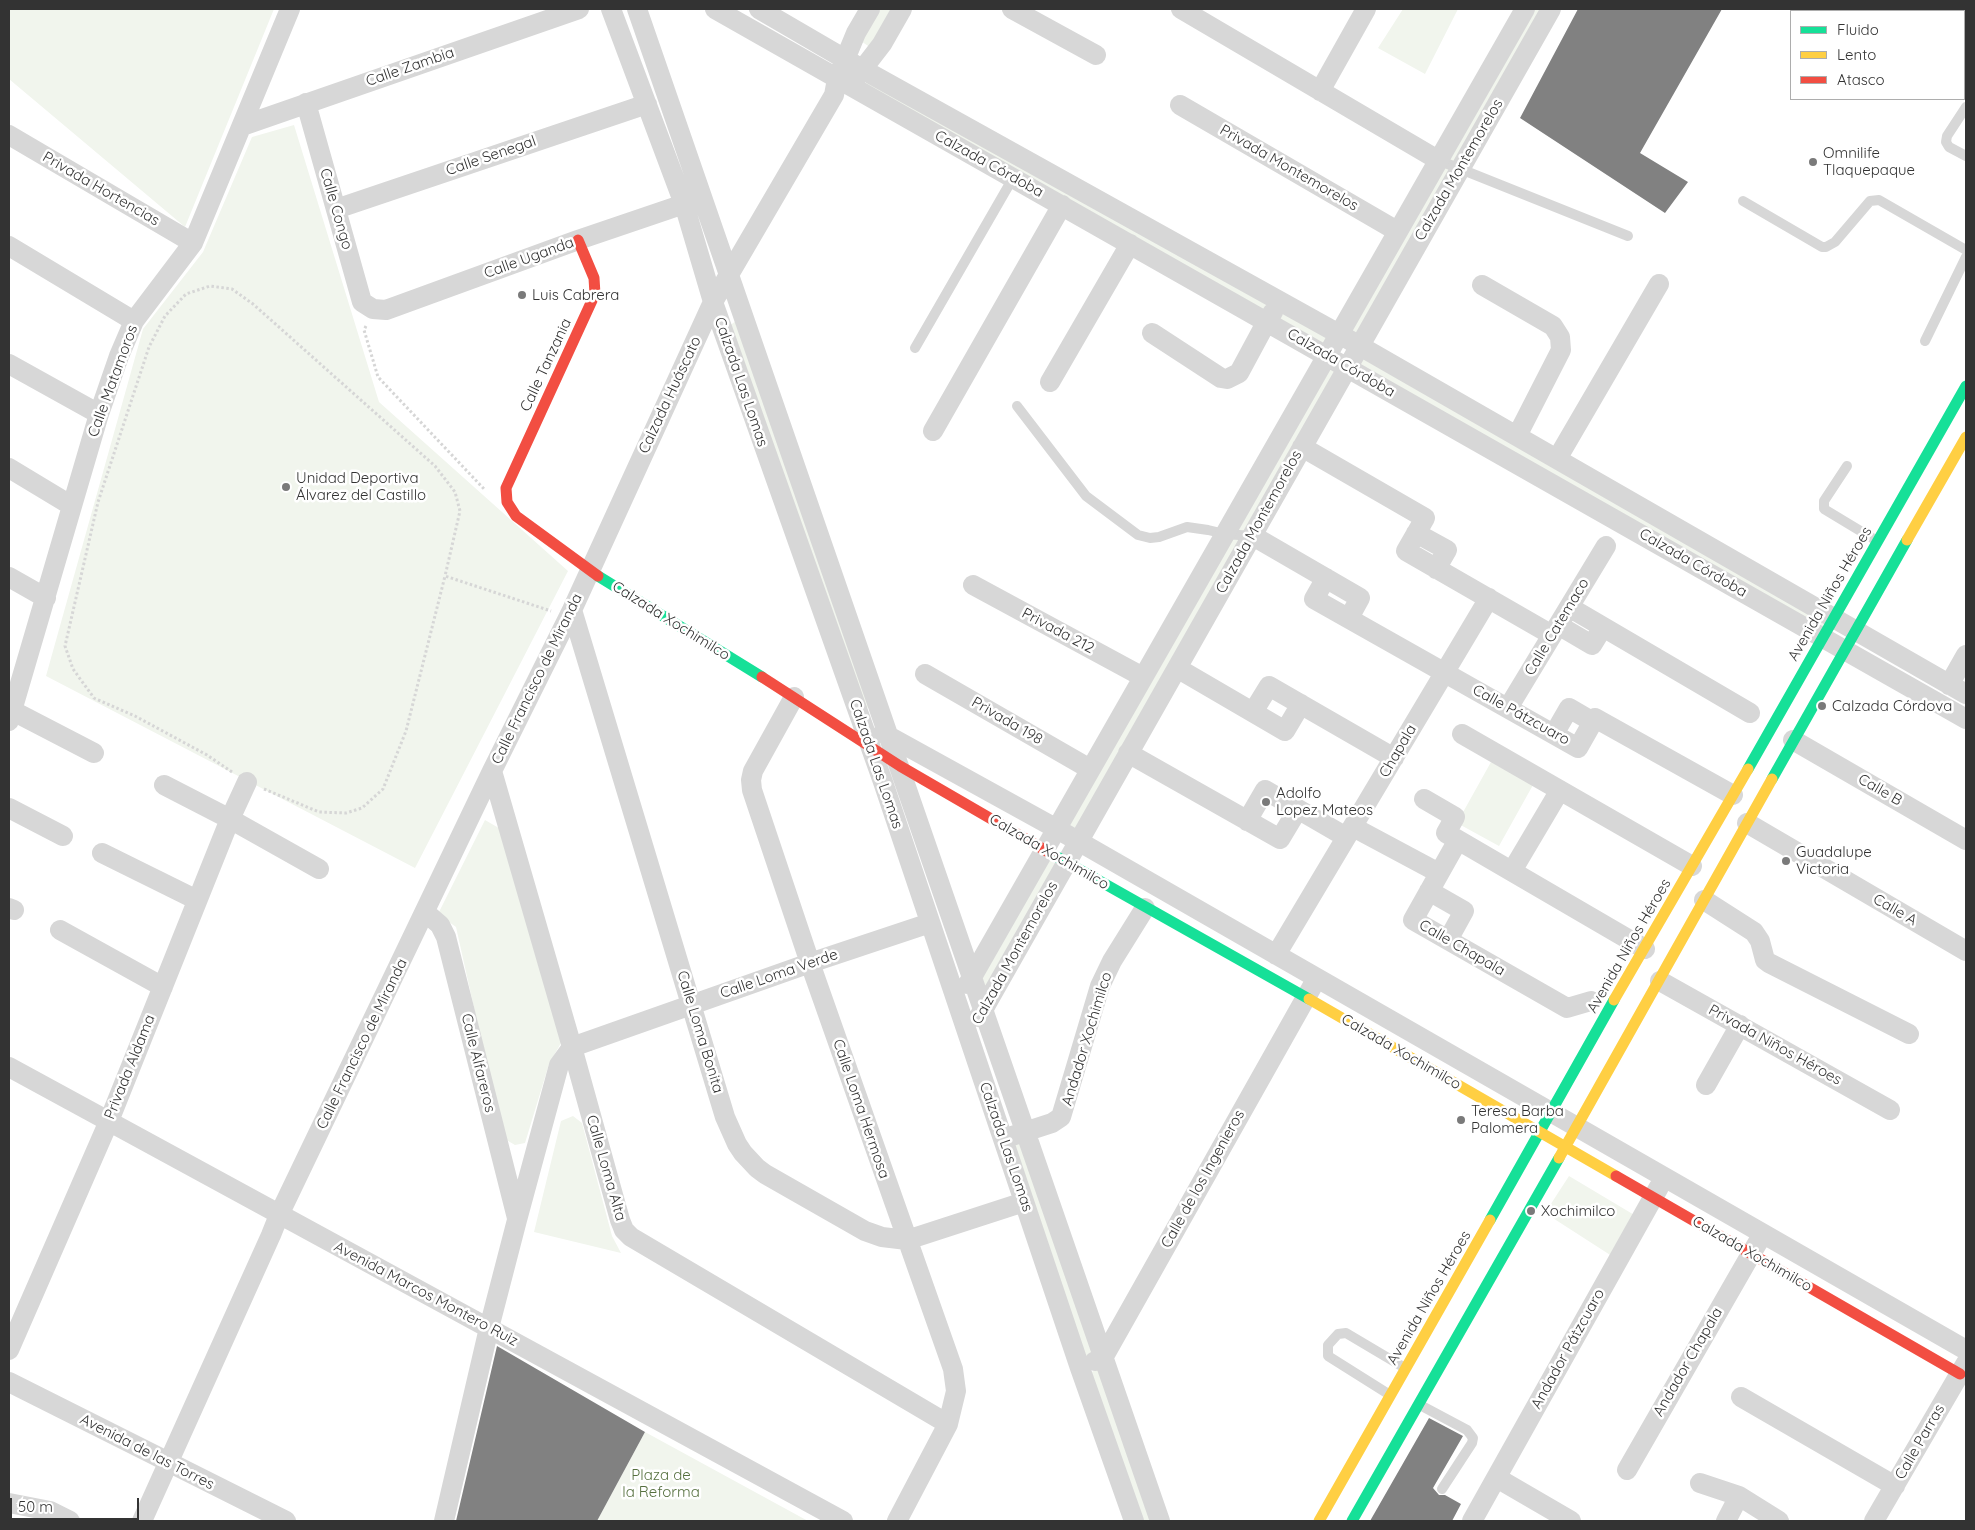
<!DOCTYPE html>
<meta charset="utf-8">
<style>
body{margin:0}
#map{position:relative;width:1975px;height:1530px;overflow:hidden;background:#fff;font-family:Quicksand,sans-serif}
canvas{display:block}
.frame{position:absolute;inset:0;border:10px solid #333;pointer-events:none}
.legend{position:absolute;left:1790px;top:10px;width:175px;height:90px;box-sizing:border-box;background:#fff;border:1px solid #adadad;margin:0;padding:6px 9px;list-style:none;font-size:15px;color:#333}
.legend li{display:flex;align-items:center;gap:10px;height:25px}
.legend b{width:25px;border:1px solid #adadad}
.scale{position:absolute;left:10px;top:1498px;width:129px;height:22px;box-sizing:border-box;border:2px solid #333;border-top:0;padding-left:6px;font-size:15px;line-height:18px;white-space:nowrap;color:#333;-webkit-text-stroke:4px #fff;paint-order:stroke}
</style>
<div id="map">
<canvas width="1975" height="1530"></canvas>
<div class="frame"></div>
<ul class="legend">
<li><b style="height:6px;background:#16e098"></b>Fluido</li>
<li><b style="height:6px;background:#ffcf43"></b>Lento</li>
<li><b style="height:6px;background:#f24e42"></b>Atasco</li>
</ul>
<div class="scale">50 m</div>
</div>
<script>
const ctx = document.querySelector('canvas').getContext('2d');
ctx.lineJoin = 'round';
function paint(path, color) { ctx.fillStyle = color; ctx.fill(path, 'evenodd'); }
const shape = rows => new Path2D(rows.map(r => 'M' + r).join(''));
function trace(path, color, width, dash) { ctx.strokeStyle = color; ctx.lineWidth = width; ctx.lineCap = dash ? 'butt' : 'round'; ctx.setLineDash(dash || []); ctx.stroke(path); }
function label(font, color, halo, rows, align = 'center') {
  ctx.font = font + ' Quicksand,sans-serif'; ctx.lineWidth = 5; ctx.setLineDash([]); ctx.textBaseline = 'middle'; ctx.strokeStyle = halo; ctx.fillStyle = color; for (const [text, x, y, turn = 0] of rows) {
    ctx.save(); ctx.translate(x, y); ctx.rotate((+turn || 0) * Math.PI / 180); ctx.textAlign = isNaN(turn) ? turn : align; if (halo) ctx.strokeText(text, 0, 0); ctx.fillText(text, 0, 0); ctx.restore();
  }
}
paint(shape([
 [9,9,274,9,185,227,9,79],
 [877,9,894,9,871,48,858,39],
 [1403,9,1458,9,1425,74,1378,48],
 [1530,9,1551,9,1360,346,1831,623,1819,635,1348,367,1359,346,1340,334,1327,355,864,89,868,78,1339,334],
 [294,125,379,402,568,571,415,868,46,676,143,329,203,252,252,137],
 [737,320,872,706,861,710,728,327],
 [1326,364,1340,372,1079,834,1065,826],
 [1491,762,1533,785,1499,846,1457,823],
 [485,820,504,831,561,1043,549,1064,525,1143,515,1145,503,1138,456,927,438,914],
 [1050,852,1064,866,985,996,979,978],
 [573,1116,582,1123,612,1236,621,1253,534,1232,561,1121],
 [1022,1138,1103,1358,1085,1365,1005,1145],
 [1569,1176,1641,1219,1618,1260,1545,1213],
 [1100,1368,1157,1521,1137,1521,1083,1376],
 [645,1432,808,1521,597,1521]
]), '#f1f5ed');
paint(shape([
 [1578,9,1722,9,1640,153,1688,182,1665,213,1520,118],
 [497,1346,645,1432,597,1521,456,1521],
 [1429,1418,1463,1436,1433,1488,1439,1495,1445,1495,1461,1504,1452,1521,1370,1521]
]), '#818181');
trace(shape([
 [366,326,364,330,378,377,485,490],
 [232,772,207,755,135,716,94,698,73,669,65,646,98,502,149,347,165,316,186,294,210,286,232,289,253,304,435,466,455,492,460,511,445,576],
 [264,789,319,812,346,813,362,808,383,789,406,731,445,576,551,611]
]), '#d6d6d6', 3, [2.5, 2.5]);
trace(shape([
 [1966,107,1947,136,1946,142,1949,147,1966,156],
 [1438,160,1628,236],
 [1743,201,1822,247,1826,247,1835,242,1870,201,1879,200,1966,250],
 [1925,341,1966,257],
 [915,348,1013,178],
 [1017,406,1086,496,1138,535,1150,538,1159,537,1187,527,1208,530,1225,534,1253,536],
 [1847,466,1824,501,1824,509,1877,541],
 [1390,1395,1328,1356,1328,1345,1338,1334,1346,1333,1405,1368],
 [1420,1405,1467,1430,1473,1438,1472,1443,1442,1489]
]), '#d7d7d7', 10);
trace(shape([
 [611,9,684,204,713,302,883,782,1080,1368,1134,1521],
 [637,9,1160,1521],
 [715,9,1966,719],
 [759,9,862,69,1339,334,1966,694],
 [1012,9,1096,55],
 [1181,9,1438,160],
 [855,79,882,44,902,9],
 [1320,91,1366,9],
 [306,103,362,302,373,309,386,310,578,240,684,204],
 [1180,105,1397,231],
 [242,126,579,9],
 [9,135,193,243],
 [336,209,647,104],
 [9,246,134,321],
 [1482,285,1553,326,1560,337,1561,350,1517,436],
 [1152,333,1221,378,1227,379,1239,373,1267,321,1273,312],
 [9,364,99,414],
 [1050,382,1130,244],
 [933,431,1062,205],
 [1302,447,1425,518,1406,551,1552,635],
 [1557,459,1659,284],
 [9,468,72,506],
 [1416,533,1447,550,1436,569],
 [1253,536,1360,598,1349,618],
 [9,577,46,598],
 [1326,578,1314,599,1578,748,1595,718,1733,795],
 [973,585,1143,677],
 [1569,607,1750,713],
 [572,610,725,1117,737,1144,743,1153,757,1168,765,1174,865,1231,882,1237,907,1240,1024,1202],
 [1558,625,1592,645,1603,627],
 [1177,668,1285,731,1301,704],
 [925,674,1090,769],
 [1949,685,1966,655],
 [794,697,753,771,751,780,752,790,810,963,953,1369,956,1391,948,1424,897,1521],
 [1508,708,1606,546],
 [13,711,94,753],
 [1253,712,1269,686,1394,758],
 [9,721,99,414,119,356,134,321,193,243,290,9],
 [883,733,1057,829,1966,1350],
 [1462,734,1692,866],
 [1554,734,1569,708,1593,722],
 [1793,740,1966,840],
 [1128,753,1280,839,1298,809],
 [492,771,572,1047,620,1220,624,1230,631,1237,948,1424],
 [164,785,230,819,319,869],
 [1424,799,1455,817,1446,833,1645,949],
 [9,808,63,836],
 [1247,821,1265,790,1346,837],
 [1747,823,1966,951],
 [1353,827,1439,873],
 [1458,840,1413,920,1567,1008,1591,1001],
 [102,853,197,900],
 [1512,871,1560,790],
 [1429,891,1464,911,1448,940],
 [1704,900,1754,932,1760,941,1765,960,1769,963,1909,1034],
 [9,908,14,910],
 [425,912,440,925,446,937,517,1218],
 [60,930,163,987],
 [1276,955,1489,598],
 [1660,981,1890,1110],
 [968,984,1525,9],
 [979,1017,1551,9],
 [9,1067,843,1521],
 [1706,1085,1740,1025],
 [1012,1136,1052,1123,1061,1117,1100,986,1112,961,1145,908],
 [9,1350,109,1121,230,819,247,782],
 [1095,1361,1103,1358,1313,985],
 [9,1382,286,1521],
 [1741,1397,1895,1486],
 [1627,1470,1758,1242],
 [1497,1478,1571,1521],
 [1700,1483,1739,1496,1779,1521],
 [9,1503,50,1511,70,1521],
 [142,1521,271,1235,279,1215,492,771,572,610,713,302,834,95,837,79,856,33,870,9],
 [444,1521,489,1328,517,1220,559,1065,572,1047,810,963,930,923],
 [1472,1521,1659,1187],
 [1726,1521,1739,1496],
 [1874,1521,1966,1363]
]), '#d7d7d7', 20);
trace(shape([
 [598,576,762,677],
 [1748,769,1966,386],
 [1772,779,1907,540],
 [1050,853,1309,999],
 [1490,1220,1614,1000],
 [1352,1521,1559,1158]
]), '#16e098', 11);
trace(shape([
 [1907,540,1966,437],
 [1309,999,1616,1176],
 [1614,1000,1748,769],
 [1559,1158,1772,779],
 [1319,1521,1490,1220]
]), '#ffcf43', 11);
trace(shape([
 [578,240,594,278,595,294,506,488,507,502,516,516,598,576],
 [762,677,900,766,1050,853],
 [1616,1176,1960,1374]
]), '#f24e42', 11);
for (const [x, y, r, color] of [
 [1813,162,5,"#7a7a7a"],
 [522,295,5,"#7a7a7a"],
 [286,487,5,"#7a7a7a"],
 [1822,706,5,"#7a7a7a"],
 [1266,802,5,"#7a7a7a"],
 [1786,861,5,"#7a7a7a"],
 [1461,1120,5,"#7a7a7a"],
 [1531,1211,5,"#7a7a7a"]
]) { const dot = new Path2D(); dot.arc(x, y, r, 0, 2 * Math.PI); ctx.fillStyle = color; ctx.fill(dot); trace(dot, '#fff', 2); }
label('15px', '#333', '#fff', [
 ["Calle Zambia",410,67,-19],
 ["Calle Senegal",491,156,-19],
 ["Calzada Córdoba",989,164,29],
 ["Privada Montemorelos",1289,168,30],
 ["Calzada Montemorelos",1459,170,-60],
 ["Privada Hortencias",101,189,30],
 ["Calle Congo",336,209,74],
 ["Calle Uganda",529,258,-20],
 ["Calzada Córdoba",1341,363,30],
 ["Calle Tanzania",546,365,-65],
 ["Calle Matamoros",113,381,-70],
 ["Calzada Las Lomas",741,382,71],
 ["Calzada Huáscato",670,395,-65],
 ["Calzada Montemorelos",1259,522,-61],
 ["Calzada Córdoba",1693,563,30],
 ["Avenida Niños Héroes",1830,594,-60],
 ["Calzada Xochimilco",671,621,32],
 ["Calle Catemaco",1557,627,-59],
 ["Privada 212",1058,631,28],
 ["Calle Francisco de Miranda",537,679,-64],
 ["Calle Pátzcuaro",1521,715,29],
 ["Privada 198",1007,721,30],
 ["Chapala",1398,751,-60],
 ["Calzada Las Lomas",876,764,71],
 ["Calle B",1880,790,30],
 ["Calzada Xochimilco",1049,852,30],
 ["Calle A",1895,910,30],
 ["Avenida Niños Héroes",1629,946,-60],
 ["Calle Chapala",1462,948,30],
 ["Calzada Montemorelos",1015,953,-61],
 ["Calle Loma Verde",779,974,-19],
 ["Calle Loma Bonita",700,1032,73],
 ["Andador Xochimilco",1087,1039,-73],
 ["Calle Francisco de Miranda",362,1044,-64],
 ["Privada Niños Héroes",1775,1045,29],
 ["Calzada Xochimilco",1401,1052,30],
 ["Calle Alfareros",478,1063,76],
 ["Privada Aldama",130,1067,-68],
 ["Calle Loma Hermosa",861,1109,71],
 ["Calzada Las Lomas",1006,1147,71],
 ["Calle Loma Alta",606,1168,74],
 ["Calle de los Ingenieros",1203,1179,-61],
 ["Calzada Xochimilco",1752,1254,30],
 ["Avenida Marcos Montero Ruiz",426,1294,28],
 ["Avenida Niños Héroes",1429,1298,-60],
 ["Andador Pátzcuaro",1568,1349,-61],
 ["Andador Chapala",1688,1362,-60],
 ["Calle Parras",1920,1442,-60],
 ["Avenida de las Torres",147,1452,27]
]);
label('15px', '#333', '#fff', [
 ["Omnilife",1823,153],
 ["Tlaquepaque",1823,170],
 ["Luis Cabrera",532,295],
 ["Unidad Deportiva",296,478],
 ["Álvarez del Castillo",296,495],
 ["Calzada Córdova",1832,706],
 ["Adolfo",1276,793],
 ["Lopez Mateos",1276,810],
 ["Guadalupe",1796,852],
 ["Victoria",1796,869],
 ["Teresa Barba",1471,1111],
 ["Palomera",1471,1128],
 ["Xochimilco",1541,1211]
], 'left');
label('15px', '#56703f', '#fff', [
 ["Plaza de",661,1475],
 ["la Reforma",661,1492]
]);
</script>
